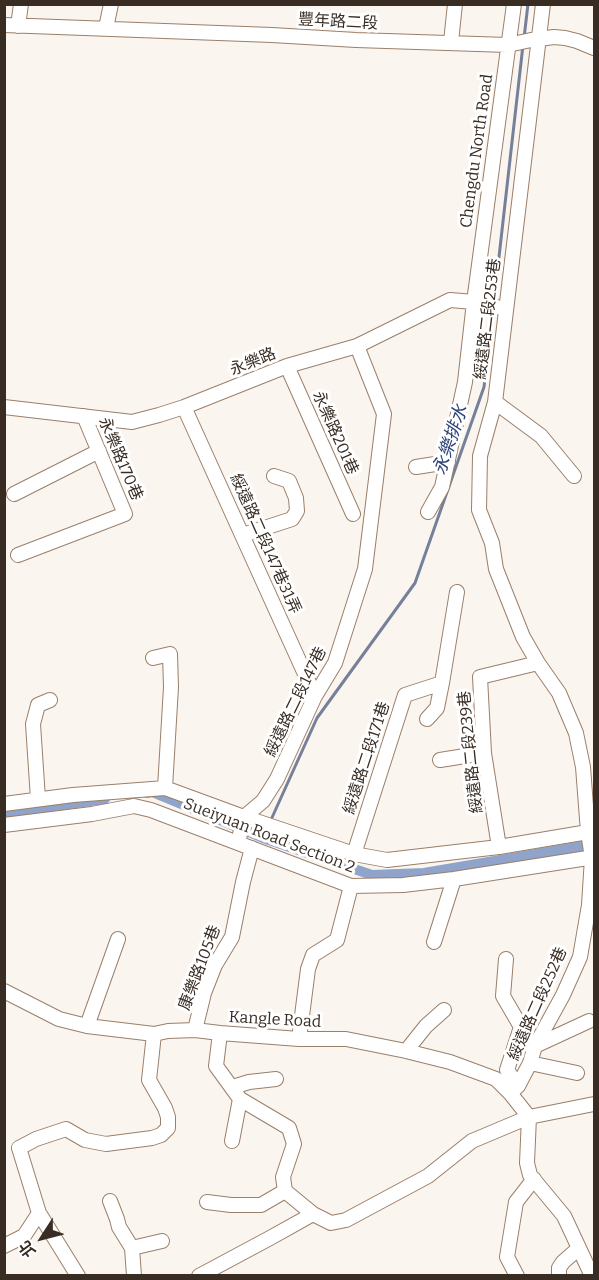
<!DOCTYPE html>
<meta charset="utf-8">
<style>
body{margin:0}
#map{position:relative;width:599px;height:1280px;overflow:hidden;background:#fbf5f0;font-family:Bitter,"Noto Sans TC",serif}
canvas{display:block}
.frame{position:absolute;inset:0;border:6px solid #382c23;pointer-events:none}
.north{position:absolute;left:12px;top:1208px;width:60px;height:60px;-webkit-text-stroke:4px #fff;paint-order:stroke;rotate:234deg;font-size:16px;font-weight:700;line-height:24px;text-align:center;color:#382c23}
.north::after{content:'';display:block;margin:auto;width:21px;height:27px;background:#382c23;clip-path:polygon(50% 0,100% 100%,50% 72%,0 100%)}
</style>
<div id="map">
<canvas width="599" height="1280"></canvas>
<div class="frame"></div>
<div class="north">北</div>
</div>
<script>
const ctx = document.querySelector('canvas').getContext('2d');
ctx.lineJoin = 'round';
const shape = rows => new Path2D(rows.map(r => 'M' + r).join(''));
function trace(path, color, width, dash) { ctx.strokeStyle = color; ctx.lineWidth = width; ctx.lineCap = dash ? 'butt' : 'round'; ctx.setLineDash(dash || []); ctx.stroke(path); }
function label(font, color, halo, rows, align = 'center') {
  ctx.font = font + ' Bitter,"Noto Sans TC",serif'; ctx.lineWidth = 6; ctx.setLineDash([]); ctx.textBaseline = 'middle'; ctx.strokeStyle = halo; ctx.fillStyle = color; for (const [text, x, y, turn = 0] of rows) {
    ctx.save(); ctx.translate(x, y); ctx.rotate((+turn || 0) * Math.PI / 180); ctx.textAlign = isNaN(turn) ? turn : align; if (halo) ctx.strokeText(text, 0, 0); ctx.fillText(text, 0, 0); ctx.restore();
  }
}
trace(shape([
 [524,38,528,4],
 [494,301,523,45],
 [270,822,317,718,415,583,484,387,493,310],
 [263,838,268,828]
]), '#768099', 3);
trace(shape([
 [147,793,152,792,263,838,372,875,424,873,594,844],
 [4,813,105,799]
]), '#90a4cb', 10);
const minor = shape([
 [4,25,272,35,356,40,508,45,531,40,554,37,565,38,577,41,594,48],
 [18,26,21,4],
 [106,28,111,4],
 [451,42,455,4],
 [287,366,353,514],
 [495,402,541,436,574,476],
 [4,407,132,422,159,415,184,407,287,366,357,346,450,300,474,302,506,309],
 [184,407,315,696],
 [416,467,448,462],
 [14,494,99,451],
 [428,512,442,487,465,382,474,302,514,4],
 [243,535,292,519,297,511,296,498,289,481,274,476],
 [18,555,125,514,84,416],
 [153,658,170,654,171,687,165,788],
 [427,719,437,708,442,683],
 [440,760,484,753],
 [38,799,33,724,38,705,50,700],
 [4,804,73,795,165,788,244,817,354,854,387,860,499,847,594,831],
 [4,825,92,814,134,806,151,810,351,886,403,885,454,879,594,857],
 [238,843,244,817,263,801,277,779,315,696,335,663,365,569,384,414,357,346],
 [499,847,484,753,480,677,538,663],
 [354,854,405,695,442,683,457,592],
 [434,942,454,879],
 [506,959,503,996,521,1027,507,1070,518,1086],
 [4,991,59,1019,87,1026,154,1034,168,1031,195,1030,220,1033,299,1039,346,1039,406,1051,450,1062,496,1079,510,1093,529,1117],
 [87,1026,118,939],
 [195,1030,204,993,215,965,232,937,243,882,252,848],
 [299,1039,308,969,313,955,337,940,351,886],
 [535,1046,589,1021],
 [406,1051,426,1026,444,1010],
 [530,1063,577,1073],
 [233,1087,249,1082,276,1079],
 [510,1093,518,1086,530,1063,535,1046,563,995,580,957,589,905,592,858,588,832,583,767,576,733,559,693,538,663,523,637,496,569,492,543,479,510,480,456,495,402,543,4],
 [529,1117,527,1163,530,1175,564,1216,592,1276],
 [232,1141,240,1099],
 [285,1191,313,1214],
 [110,1201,117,1219,119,1227,132,1248,134,1276],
 [207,1202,231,1205,261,1205,285,1191,283,1177,294,1144,289,1128,240,1099,216,1066,220,1033],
 [4,1246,24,1236,39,1213],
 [132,1248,162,1241],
 [78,1276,39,1213,19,1148,36,1139,66,1129,85,1140,106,1144,152,1138,161,1135,168,1128,168,1117,165,1108,149,1080,154,1034],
 [199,1276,270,1238,313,1214,331,1223,346,1220,428,1176,472,1141,529,1117,594,1104],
 [517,1276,507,1257,516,1202,534,1179],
 [559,1276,559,1268,563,1262,579,1248]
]);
trace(minor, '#9a7f69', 16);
trace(minor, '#fff', 14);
label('16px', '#382c23', '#fff', [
 ["豐年路二段",338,22,3],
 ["Chengdu North Road",477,151,-82],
 ["綏遠路二段253巷",488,319,-83],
 ["永樂路",253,362,-22],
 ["永樂路201巷",335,433,66],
 ["永樂路170巷",120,459,67],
 ["綏遠路二段147巷31弄",265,544,66],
 ["綏遠路二段147巷",296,702,-64],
 ["綏遠路二段239巷",471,752,-96],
 ["綏遠路二段171巷",367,758,-72],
 ["Sueiyuan Road Section 2",269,836,21],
 ["康樂路105巷",200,968,-69],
 ["綏遠路二段252巷",538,1004,-66],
 ["Kangle Road",275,1020,3]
]);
label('italic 18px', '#2c4377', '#fff', [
 ["永樂排水",451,440,-71]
]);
</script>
